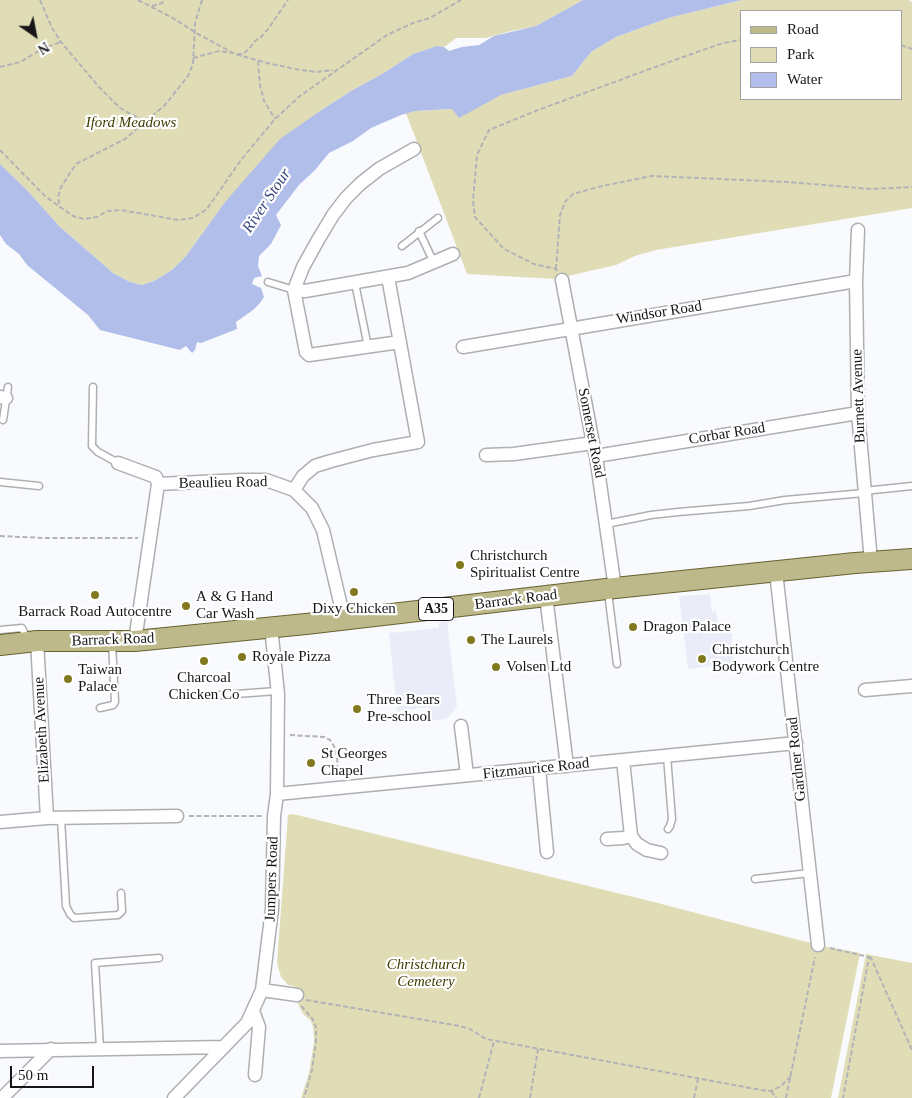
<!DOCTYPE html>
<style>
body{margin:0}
#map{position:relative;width:912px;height:1098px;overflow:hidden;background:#f9fafe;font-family:Georgia,serif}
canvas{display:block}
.legend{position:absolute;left:740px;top:10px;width:162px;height:90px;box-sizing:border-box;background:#fff;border:1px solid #a2a2a3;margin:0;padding:6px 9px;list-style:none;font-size:15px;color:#161618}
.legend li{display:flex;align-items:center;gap:10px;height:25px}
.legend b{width:25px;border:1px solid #a2a2a3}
.north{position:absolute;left:10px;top:10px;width:50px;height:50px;-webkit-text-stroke:4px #fff;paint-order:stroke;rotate:147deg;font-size:14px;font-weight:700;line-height:20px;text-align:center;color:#161618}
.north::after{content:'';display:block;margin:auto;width:18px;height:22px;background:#161618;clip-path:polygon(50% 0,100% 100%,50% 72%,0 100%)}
.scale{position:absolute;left:10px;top:1066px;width:84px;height:22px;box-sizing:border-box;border:2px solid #161618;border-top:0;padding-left:6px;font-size:15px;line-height:18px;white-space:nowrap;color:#161618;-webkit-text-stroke:4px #fff;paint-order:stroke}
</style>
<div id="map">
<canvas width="912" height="1098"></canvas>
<ul class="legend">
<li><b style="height:6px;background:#beb98b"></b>Road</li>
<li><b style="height:14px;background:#e0ddb6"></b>Park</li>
<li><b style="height:14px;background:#b1bee9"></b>Water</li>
</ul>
<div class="north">N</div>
<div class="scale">50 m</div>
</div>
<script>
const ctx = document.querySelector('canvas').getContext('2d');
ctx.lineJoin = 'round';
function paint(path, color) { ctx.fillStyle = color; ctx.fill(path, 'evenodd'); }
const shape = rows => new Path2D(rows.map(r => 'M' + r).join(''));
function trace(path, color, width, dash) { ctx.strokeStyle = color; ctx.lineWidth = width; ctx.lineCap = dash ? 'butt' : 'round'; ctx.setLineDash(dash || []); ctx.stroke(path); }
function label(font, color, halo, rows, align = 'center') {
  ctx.font = font + ' Georgia,serif'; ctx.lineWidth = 4.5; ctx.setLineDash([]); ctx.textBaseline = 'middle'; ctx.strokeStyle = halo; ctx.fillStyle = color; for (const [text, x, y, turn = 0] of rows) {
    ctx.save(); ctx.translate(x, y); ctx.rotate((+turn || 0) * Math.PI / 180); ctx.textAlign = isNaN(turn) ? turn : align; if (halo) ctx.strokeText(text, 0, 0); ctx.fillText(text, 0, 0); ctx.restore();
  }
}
paint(shape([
 [710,594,712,612,716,611,719,631,731,630,734,663,688,669,679,596],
 [447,621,457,706,448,718,430,721,428,707,397,711,389,633,439,628,439,622]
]), '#eaedf7');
paint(shape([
 [0,0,583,0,536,26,511,31,486,38,456,38,444,47,437,46,413,54,382,74,351,91,320,111,225,202,186,256,172,270,154,281,142,285,130,282,113,273,59,226,27,190,0,164],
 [742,0,909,0,912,2,912,208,656,250,635,256,616,265,555,279,467,274,406,113,415,111,452,109,486,102,501,95,572,76,591,52,616,37,668,18],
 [741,11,901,11,901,99,741,99],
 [293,814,654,902,818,945,860,953,831,1098,301,1098,309,1073,314,1042,313,1027,311,1021,303,1014,298,1004,294,986,288,985,281,977,277,963,288,815],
 [866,954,912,963,912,1098,838,1098]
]), '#e0ddb6');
paint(shape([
 [583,0,742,0,668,18,616,37,591,52,572,76,501,95,459,118,452,109,415,111,401,115,371,128,353,141,329,153,315,170,299,185,276,215,281,225,271,244,259,256,258,266,262,276,254,278,252,284,261,288,264,297,260,303,253,310,236,322,237,329,201,343,197,342,195,350,192,353,186,346,180,350,100,330,88,315,27,265,19,254,6,244,0,235,0,164,27,190,59,226,113,273,130,282,142,285,154,281,172,270,186,256,225,202,280,139,320,111,351,91,382,74,413,54,437,46,444,47,449,51,462,47,479,45,494,36,536,26]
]), '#b1bee9');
const service = shape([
 [419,231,434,263],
 [402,246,438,218],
 [268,282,294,290],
 [355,283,368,347],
 [93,387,92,446,98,452,118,463],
 [3,420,8,387],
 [0,482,39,486],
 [864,491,912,486],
 [606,524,651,515,678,512,749,506,785,500,864,493],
 [608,592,617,664],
 [0,630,22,628,27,639],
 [209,696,277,691],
 [100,708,113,705,115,702,112,643],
 [667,756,672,819,670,826,668,829],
 [61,818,66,906,70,914,74,918,118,915,122,911,121,893],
 [755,879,810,873],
 [100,1048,95,963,159,958]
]);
const minor = shape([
 [858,230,856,281,858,413,871,562],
 [562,280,593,443,596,456,615,588],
 [294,290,305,291,408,273,453,254],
 [400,342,309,355,306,352,294,290,303,267,318,240,333,215,346,198,360,184,379,169,414,149],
 [463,347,856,281],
 [0,397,6,398],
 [486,455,514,454,593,443],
 [596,456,858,413],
 [118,463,156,477,158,484,242,480,266,480,294,490,312,508,323,530,344,619],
 [294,490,303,476,315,466,331,461,373,450,418,442,388,277],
 [776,572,818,945],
 [546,596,567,766],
 [37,641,47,818],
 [135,641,158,484],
 [865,690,912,686],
 [461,726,467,775],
 [623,760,631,836,637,844,647,850,661,853],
 [539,769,547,852],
 [277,794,796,743],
 [0,822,47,818,177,816],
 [607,839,623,838,631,836],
 [262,990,297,995],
 [253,1011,259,1027,255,1075],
 [0,1051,224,1047],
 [2,1098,51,1049],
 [174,1098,247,1023,262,990,272,909,274,816,277,794,278,694,271,627]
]);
const primary = shape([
 [0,645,37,641,135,641,306,624,615,588,855,563,912,559]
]);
trace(service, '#adafb2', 9);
trace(minor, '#adafb2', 15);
trace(primary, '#676230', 22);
trace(shape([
 [40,0,52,28,61,42,99,87,120,108,145,122],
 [138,0,171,17,198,34,235,54,267,63,295,69,316,72,333,70],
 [202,0,195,23,193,64,188,76,165,105,125,139,76,164,61,187,58,197,60,207,73,216,84,219,97,217,107,211,121,210,178,220,193,218,207,209,241,160,275,119,300,96,387,35,413,23,430,18,461,0],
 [152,6,162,3,165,0],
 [901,45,912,49],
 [237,54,243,54,249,49,255,41,261,37,268,29,288,0],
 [193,58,219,51,232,53],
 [258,61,260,85,264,101,275,119],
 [0,67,20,62,44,48,61,42],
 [0,150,45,196,60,207],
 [556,269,560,215,565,202,573,194,598,187,652,176,788,182,871,189,912,187],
 [557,271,556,269,534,264,504,249,475,217,473,201,477,155,489,130,538,110,669,62,723,43,741,40],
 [0,536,44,538,138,538],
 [290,735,324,737,330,740,334,746,337,756,338,776],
 [189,816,262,816],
 [830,948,869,957,843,1098],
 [869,957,871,958,912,1050],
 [306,1000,460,1026,470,1029,486,1039,761,1090,771,1091,781,1086,791,1076],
 [301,1006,312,1018,316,1027,316,1041,312,1070,304,1098],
 [771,1091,776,1098],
 [479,1098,494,1041],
 [530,1098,538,1049],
 [694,1098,698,1079],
 [786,1098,815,957]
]), '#b2b3b6', 2, [5, 2.5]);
trace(service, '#fff', 6);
trace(minor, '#fff', 12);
trace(primary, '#beb98b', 20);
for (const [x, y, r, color] of [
 [460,565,5,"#82791f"],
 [354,592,5,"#82791f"],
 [95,595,5,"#82791f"],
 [186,606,5,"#82791f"],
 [633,627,5,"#82791f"],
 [471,640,5,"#82791f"],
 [242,657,5,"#82791f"],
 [702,659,5,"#82791f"],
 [204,661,5,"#82791f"],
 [496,667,5,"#82791f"],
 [68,679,5,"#82791f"],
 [357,709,5,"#82791f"],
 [311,763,5,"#82791f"]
]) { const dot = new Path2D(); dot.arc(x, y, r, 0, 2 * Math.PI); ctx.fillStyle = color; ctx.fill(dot); trace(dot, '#fff', 2); }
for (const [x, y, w] of [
 [436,609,35]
]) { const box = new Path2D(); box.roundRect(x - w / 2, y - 11.5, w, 23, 4); ctx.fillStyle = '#fff'; ctx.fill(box); trace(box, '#161618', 1); }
label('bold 14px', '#161618', null, [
 ["A35",436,609]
]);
label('italic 15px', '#423c00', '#fff', [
 ["Iford Meadows",131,123],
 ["Christchurch",426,965],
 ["Cemetery",426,982]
]);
label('15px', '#161618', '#fff', [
 ["Windsor Road",659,313,-9],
 ["Burnett Avenue",859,396,-92],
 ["Somerset Road",591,433,79],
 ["Corbar Road",727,434,-9],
 ["Beaulieu Road",223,483,-1],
 ["Barrack Road",516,600,-7],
 ["Barrack Road",113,640,-2],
 ["Elizabeth Avenue",42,730,-93],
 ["Gardner Road",797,759,-96],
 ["Fitzmaurice Road",536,769,-6],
 ["Jumpers Road",272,879,-88]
]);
label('15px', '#161618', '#fff', [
 ["Christchurch",470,556],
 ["Spiritualist Centre",470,573],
 ["A & G Hand",196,597],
 ["Car Wash",196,614],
 ["Dixy Chicken",354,609,"center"],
 ["Barrack Road Autocentre",95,612,"center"],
 ["Dragon Palace",643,627],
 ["The Laurels",481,640],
 ["Christchurch",712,650],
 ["Bodywork Centre",712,667],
 ["Royale Pizza",252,657],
 ["Volsen Ltd",506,667],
 ["Taiwan",78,670],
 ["Palace",78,687],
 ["Charcoal",204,678,"center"],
 ["Chicken Co",204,695,"center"],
 ["Three Bears",367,700],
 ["Pre-school",367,717],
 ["St Georges",321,754],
 ["Chapel",321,771]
], 'left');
label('italic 16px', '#3d4a82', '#fff', [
 ["River Stour",267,201,-56]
]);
</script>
